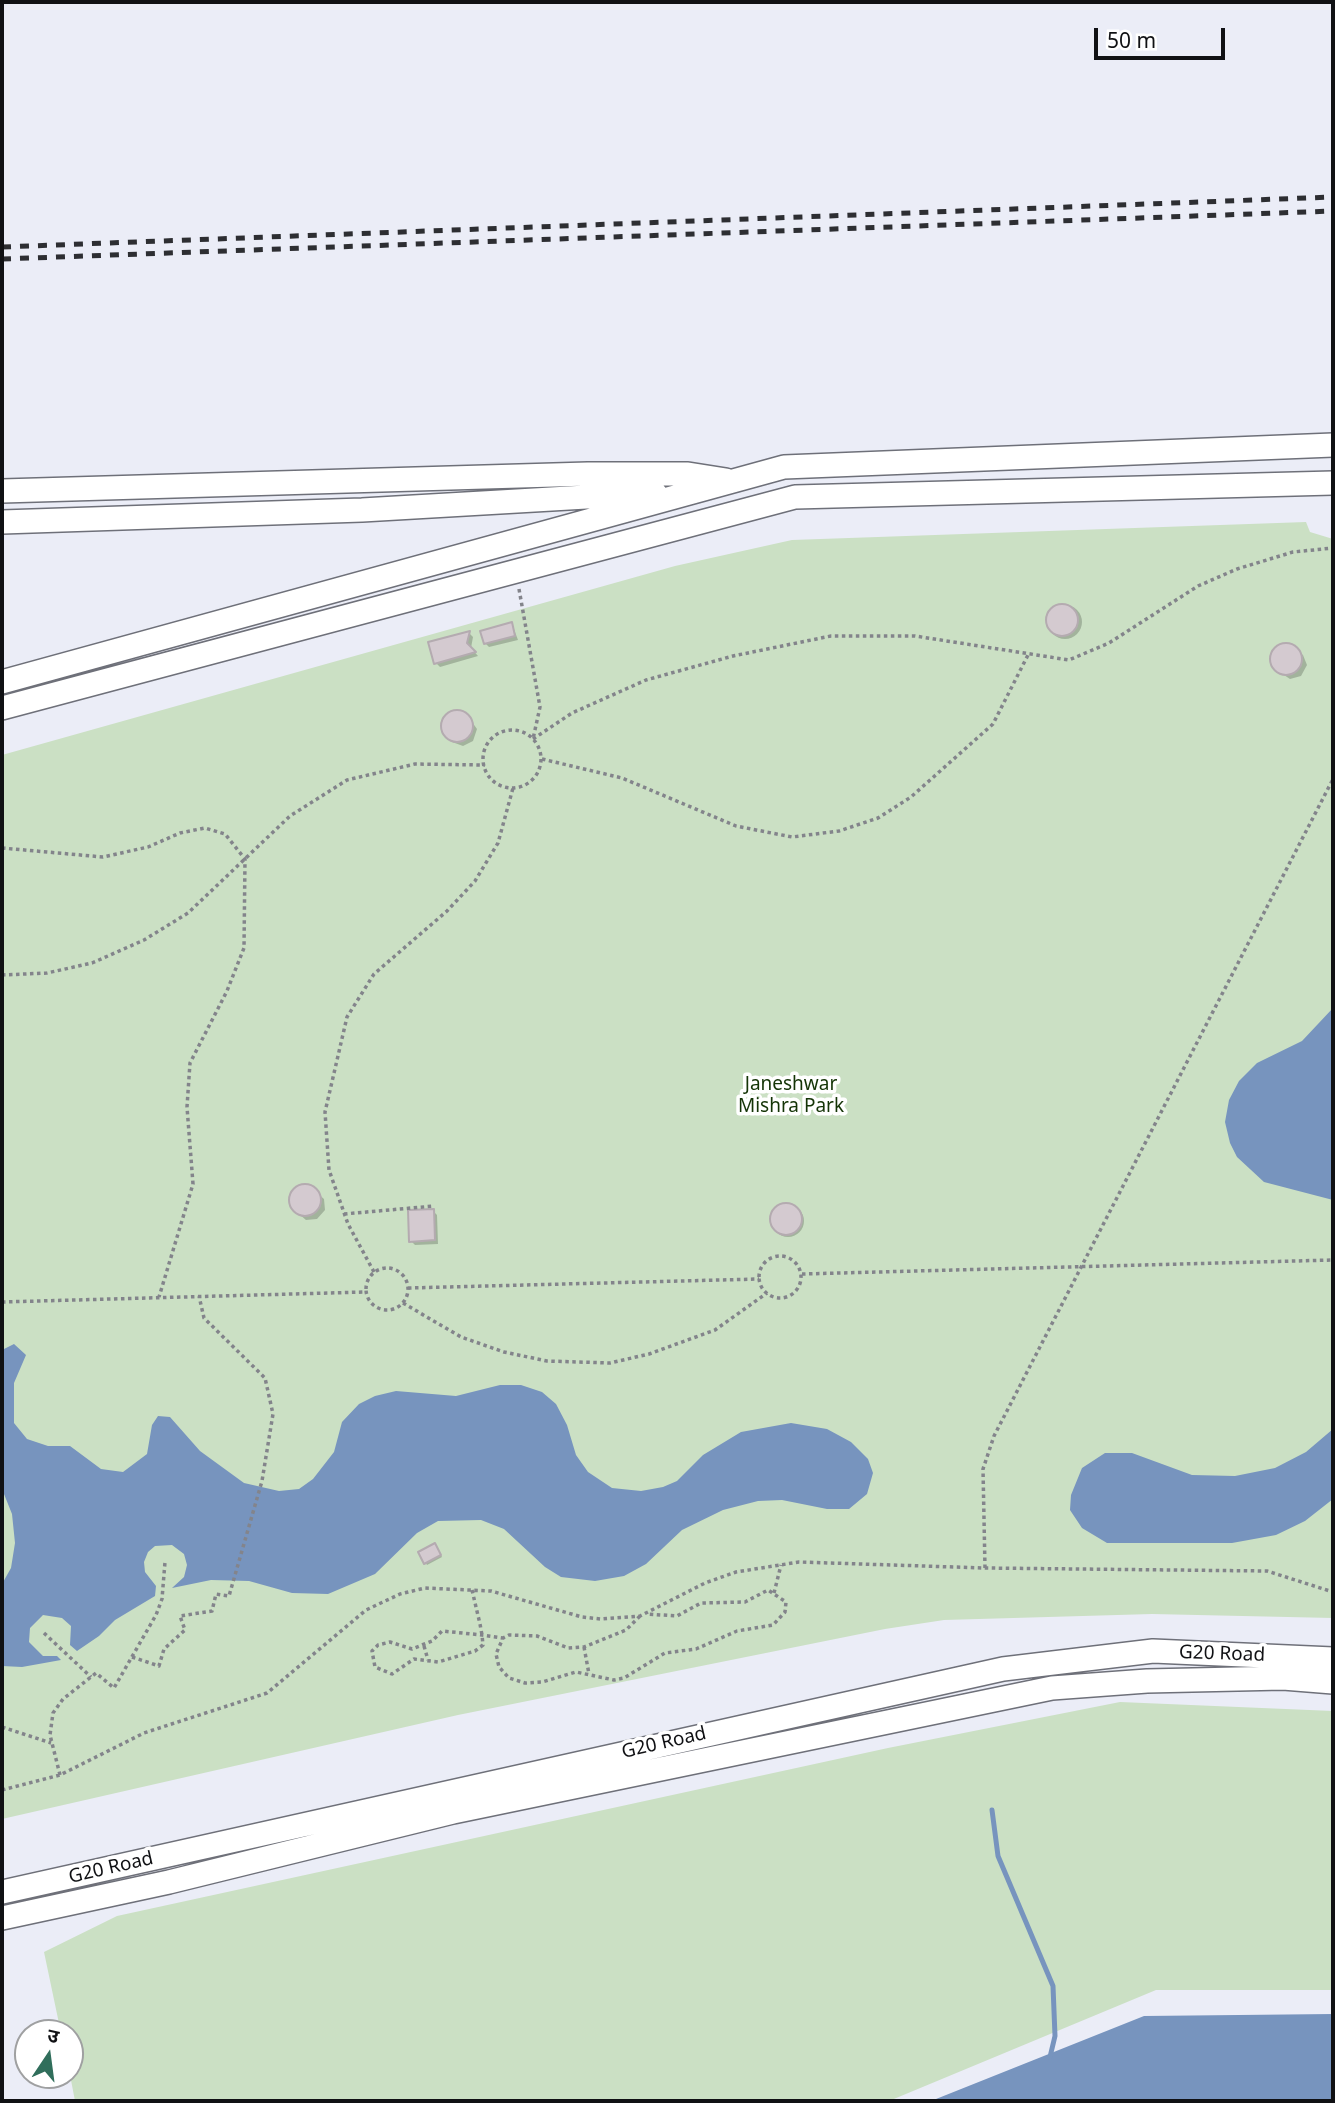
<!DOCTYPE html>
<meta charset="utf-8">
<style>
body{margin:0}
#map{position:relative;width:1335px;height:2103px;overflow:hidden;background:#ebedf7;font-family:"Noto Sans","Noto Sans Devanagari",sans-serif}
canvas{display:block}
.frame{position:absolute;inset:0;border:4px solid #101114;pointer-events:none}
.north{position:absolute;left:14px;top:2019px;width:70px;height:70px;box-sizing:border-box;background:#fff;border:2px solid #9fa0a1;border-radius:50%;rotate:13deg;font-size:19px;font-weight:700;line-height:28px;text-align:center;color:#101114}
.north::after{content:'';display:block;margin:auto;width:24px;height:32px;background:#306e5b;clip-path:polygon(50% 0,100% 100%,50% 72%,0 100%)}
.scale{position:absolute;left:1094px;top:28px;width:131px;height:32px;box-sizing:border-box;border:4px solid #101114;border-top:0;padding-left:9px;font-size:21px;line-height:24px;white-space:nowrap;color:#101114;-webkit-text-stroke:5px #fff;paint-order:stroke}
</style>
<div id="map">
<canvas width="1335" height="2103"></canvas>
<div class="frame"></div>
<div class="north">उ</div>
<div class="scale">50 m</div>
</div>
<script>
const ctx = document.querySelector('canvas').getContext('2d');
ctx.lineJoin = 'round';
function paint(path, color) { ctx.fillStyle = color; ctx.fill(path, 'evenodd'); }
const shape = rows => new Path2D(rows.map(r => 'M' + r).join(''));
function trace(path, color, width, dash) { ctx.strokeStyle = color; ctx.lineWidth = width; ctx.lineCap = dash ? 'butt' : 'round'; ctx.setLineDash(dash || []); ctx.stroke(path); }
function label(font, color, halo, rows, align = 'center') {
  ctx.font = font + ' "Noto Sans",sans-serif'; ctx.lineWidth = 7; ctx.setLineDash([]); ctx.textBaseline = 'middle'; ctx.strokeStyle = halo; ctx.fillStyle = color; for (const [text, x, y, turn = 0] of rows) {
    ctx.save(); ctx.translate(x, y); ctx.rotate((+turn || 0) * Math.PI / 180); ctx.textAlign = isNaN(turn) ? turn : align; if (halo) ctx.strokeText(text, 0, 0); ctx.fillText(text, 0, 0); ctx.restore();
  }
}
paint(shape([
 [1306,522,1310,532,1333,539,1333,1618,1152,1614,944,1620,885,1629,458,1715,2,1819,2,755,675,566,792,540],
 [1120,1702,1333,1711,1333,1990,1156,1990,889,2101,75,2101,70,2075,70,2033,61,2033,44,1952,117,1916,888,1748]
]), '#cbe0c4');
paint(shape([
 [1333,1008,1333,1200,1264,1182,1237,1157,1230,1143,1225,1122,1229,1100,1239,1081,1257,1063,1302,1041],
 [14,1344,26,1355,14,1383,14,1423,27,1439,48,1446,70,1446,101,1469,123,1472,147,1454,152,1425,158,1416,170,1417,200,1451,244,1483,279,1491,299,1489,313,1479,334,1452,342,1422,359,1404,375,1396,396,1391,456,1396,500,1385,521,1385,542,1392,556,1404,567,1425,576,1455,588,1472,612,1488,641,1491,663,1487,677,1481,703,1455,741,1432,791,1423,827,1429,851,1442,868,1459,873,1473,867,1494,849,1509,827,1509,782,1500,758,1501,723,1510,682,1530,646,1564,624,1576,595,1581,561,1577,545,1567,504,1529,481,1520,438,1521,417,1533,375,1574,328,1594,292,1593,249,1581,211,1580,172,1588,184,1577,187,1565,184,1554,172,1545,155,1546,148,1552,144,1562,145,1572,156,1586,155,1596,115,1620,99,1636,77,1651,70,1645,71,1626,62,1618,43,1615,30,1628,29,1642,43,1656,57,1656,61,1660,22,1667,2,1666,2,1584,11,1568,15,1543,12,1514,2,1489,2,1350],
 [1333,1429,1333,1499,1305,1521,1276,1535,1232,1543,1107,1543,1082,1528,1070,1510,1071,1495,1082,1468,1105,1453,1132,1453,1192,1475,1235,1476,1275,1468,1306,1452],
 [1333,2014,1333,2101,931,2101,1144,2016]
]), '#7794be');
paint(shape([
 '1048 622a17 17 0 1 1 34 0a17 17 0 1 1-34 0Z',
 [512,624,518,640,489,647,485,643],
 [469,633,473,637,471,648,478,656,440,667,436,663],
 [1287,644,1303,655,1307,665,1301,676,1290,679,1275,669,1271,658,1275,648],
 [455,711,467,715,477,729,473,741,463,746,452,742,441,728,444,717],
 [309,1186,324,1199,325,1210,317,1219,306,1220,292,1208,291,1197,296,1188],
 '772 1221a16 16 0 1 1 32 0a16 16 0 1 1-32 0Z',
 [433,1211,437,1215,438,1244,415,1245,411,1241],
 [436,1547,442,1557,427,1565,420,1553]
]), '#0003');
trace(shape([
 [992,1810,998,1856,1053,1986,1055,2036,1050,2057]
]), '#7794be', 5);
const building = shape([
 '1046 620a16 16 0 1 1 32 0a16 16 0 1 1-32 0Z',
 [512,622,515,636,484,644,480,631,512,622],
 [470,631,467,643,476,652,434,664,428,642,470,631],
 '1270 659a16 16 0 1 1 32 0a16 16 0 1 1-32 0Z',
 '441 726a16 16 0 1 1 32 0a16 16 0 1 1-32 0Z',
 '289 1200a16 16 0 1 1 32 0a16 16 0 1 1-32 0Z',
 '770 1219a16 16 0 1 1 32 0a16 16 0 1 1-32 0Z',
 [434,1209,435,1240,409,1242,408,1210,434,1209],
 [435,1543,441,1555,424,1564,418,1552,435,1543]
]);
paint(building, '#d4cad0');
trace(building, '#b4abb0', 2);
const secondary = shape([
 [2,491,588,474,688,474,726,480],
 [2,522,362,510,655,493],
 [2,682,784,467,1333,445],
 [2,708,795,497,1333,483],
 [2,1892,1003,1669,1153,1651,1333,1659],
 [2,1918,169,1882,453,1812,1052,1688,1147,1681,1283,1678,1333,1682]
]);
trace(secondary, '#6e7079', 26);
trace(shape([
 [519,589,540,707,533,739],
 '483 759a29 29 0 1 1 58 0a29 29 0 1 1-58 0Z',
 [533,739,572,713,646,680,733,656,831,636,915,636,1069,660,1109,643,1198,586,1237,569,1293,552,1333,548],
 [542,759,622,778,736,826,792,837,839,831,878,818,911,797,993,724,1029,653],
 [2,848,103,857,148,847,180,833,205,828,225,834,245,859,244,948,227,991,190,1063,187,1107,193,1184,159,1297],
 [2,975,47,973,92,963,144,940,188,913,290,816,347,780,415,764,485,765],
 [344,1214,434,1206],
 '759 1277a21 21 0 1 1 42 0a21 21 0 1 1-42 0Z',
 '366 1289a21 21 0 1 1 42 0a21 21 0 1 1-42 0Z',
 [374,1272,348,1224,329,1170,325,1112,347,1017,374,974,447,911,475,881,498,843,513,788],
 [802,1274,1333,1260],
 [408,1288,759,1279],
 [2,1302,365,1292],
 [403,1303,461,1337,504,1352,547,1361,610,1363,649,1354,715,1330,767,1293],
 [985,1568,983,1469,994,1436,1333,779],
 [472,1590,480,1624,482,1635,483,1645,475,1651,438,1662,414,1659,392,1674,375,1667,372,1651,378,1645,390,1642,412,1649,432,1641,442,1631,482,1635,503,1638],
 [774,1593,781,1565],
 [640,1616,626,1630,584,1647,568,1648,537,1636,509,1635,503,1638,496,1654,499,1667,509,1678,525,1683,542,1682,576,1672,614,1680,624,1678,665,1653,696,1649,737,1631,773,1625,785,1612,786,1602,768,1590,745,1602,701,1603,677,1616,647,1614],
 [44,1633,91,1677],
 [424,1646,428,1660],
 [584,1647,589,1674],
 [132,1657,159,1666,164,1649,185,1630,180,1616,212,1611,216,1594,229,1596,262,1481,273,1414,265,1378,204,1318,199,1296],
 [2,1727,51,1743],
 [60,1775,50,1735,53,1713,63,1699,96,1673,114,1688,156,1615,162,1599,165,1562],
 [2,1790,60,1775,144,1733,267,1693,366,1610,400,1594,425,1588,491,1591,582,1617,601,1619,640,1616,705,1583,736,1572,799,1562,985,1568,1267,1571,1333,1592]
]), '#83848b', 3.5, [3.5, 3.5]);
trace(secondary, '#fff', 23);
trace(shape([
 [2,247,1333,197],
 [2,259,1333,211]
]), '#2d2e32', 5, [9, 9]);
label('19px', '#143406', '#fff', [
 ["Janeshwar",791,1085],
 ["Mishra Park",791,1107]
]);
label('19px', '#101114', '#fff', [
 ["G20 Road",1222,1654,2],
 ["G20 Road",664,1743,-13],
 ["G20 Road",111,1868,-13]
]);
</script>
